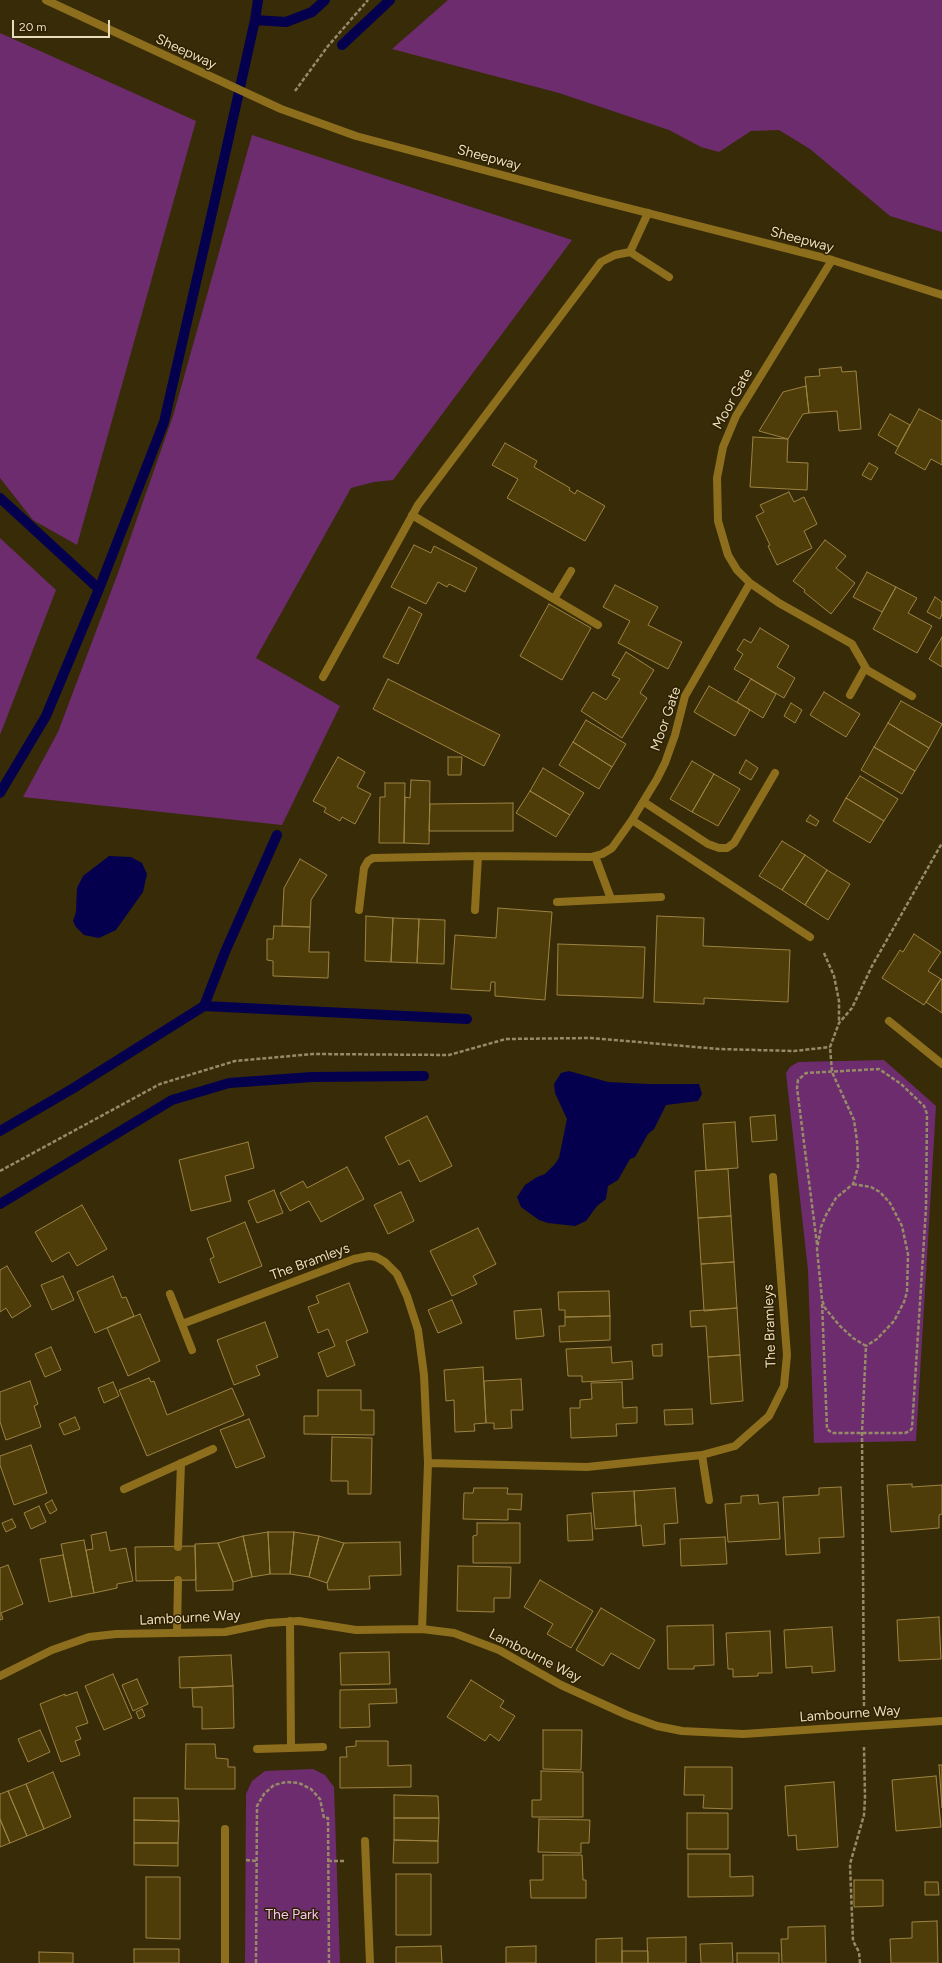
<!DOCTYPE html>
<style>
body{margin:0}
#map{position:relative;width:942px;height:1963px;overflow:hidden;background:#382b08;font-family:Figtree,sans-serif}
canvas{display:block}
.scale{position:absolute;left:12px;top:20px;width:98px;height:18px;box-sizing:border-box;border:2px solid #e9dcbd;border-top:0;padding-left:5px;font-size:12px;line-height:14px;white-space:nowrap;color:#e9dcbd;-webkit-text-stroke:3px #2e2100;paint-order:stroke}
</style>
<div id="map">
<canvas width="942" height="1963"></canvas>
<div class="scale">20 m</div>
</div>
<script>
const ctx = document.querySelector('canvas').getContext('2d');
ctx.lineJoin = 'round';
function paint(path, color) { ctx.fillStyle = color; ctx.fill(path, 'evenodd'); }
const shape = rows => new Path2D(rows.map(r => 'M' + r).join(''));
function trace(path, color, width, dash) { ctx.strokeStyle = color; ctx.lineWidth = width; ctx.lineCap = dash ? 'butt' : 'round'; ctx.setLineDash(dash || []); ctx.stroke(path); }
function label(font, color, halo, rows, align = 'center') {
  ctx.font = font + ' Figtree,sans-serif'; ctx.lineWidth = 3; ctx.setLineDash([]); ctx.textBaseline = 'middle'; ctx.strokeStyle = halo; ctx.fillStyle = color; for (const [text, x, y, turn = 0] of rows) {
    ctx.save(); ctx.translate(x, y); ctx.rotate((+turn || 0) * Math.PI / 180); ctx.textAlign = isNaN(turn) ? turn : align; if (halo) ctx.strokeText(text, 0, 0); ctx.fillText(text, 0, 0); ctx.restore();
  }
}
paint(shape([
 [448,0,942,0,942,232,890,216,810,149,779,130,751,131,719,152,701,147,669,130,559,93,392,49],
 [0,33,196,121,77,545,33,520,0,478],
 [252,135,572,240,393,480,374,482,351,488,256,658,340,706,282,825,23,797,58,732,118,573,173,416],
 [0,538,56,590,0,735],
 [884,1060,936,1106,916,1441,814,1443,808,1270,786,1073,790,1067,798,1062],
 [313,1769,325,1775,334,1787,340,1963,245,1963,246,1794,252,1781,265,1771]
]), '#6d2c6d');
paint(shape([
 [109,856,131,857,142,863,147,874,143,892,116,930,99,938,84,935,76,927,73,921,76,912,77,888,83,876],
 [569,1071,608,1082,648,1084,699,1084,702,1094,698,1101,666,1105,654,1129,648,1134,635,1157,630,1159,618,1180,608,1186,606,1199,597,1206,586,1221,575,1226,548,1223,539,1220,521,1207,517,1197,525,1185,537,1177,545,1174,555,1164,559,1158,567,1119,555,1093,554,1084,561,1073]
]), '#04004e');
trace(shape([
 [255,20,286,22,312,12,325,0],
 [342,45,390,0],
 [0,498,99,589],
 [0,793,46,716,99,589,164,422,214,204,255,20,258,0],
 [204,1006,225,952,277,835],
 [0,1131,72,1089,204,1006,467,1019],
 [0,1204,172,1100,229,1083,312,1077,424,1076]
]), '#04004e', 10);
const building = shape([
 [841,367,842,372,856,371,861,429,839,431,837,411,809,413,805,377,820,376,819,369,841,367],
 [806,386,809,413,803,414,788,439,759,431,783,392,806,386],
 [919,409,942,421,942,465,931,459,925,470,895,453,919,409],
 [890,414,910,425,898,447,878,435,890,414],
 [753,437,788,439,787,462,808,463,807,490,750,487,753,437],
 [505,443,537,461,534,467,570,488,569,490,575,494,577,490,605,506,585,541,507,498,518,479,492,465,505,443],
 [869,463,878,468,871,480,862,475,869,463],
 [789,492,794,502,804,497,817,524,804,531,812,548,777,565,768,546,770,545,756,516,764,512,760,505,789,492],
 [825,540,846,556,836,568,855,583,831,614,804,592,805,590,793,581,825,540],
 [414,545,431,553,434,546,477,568,465,592,449,584,447,587,438,582,426,604,391,587,414,545],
 [867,572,896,587,882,612,853,597,867,572],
 [615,585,658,607,648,625,682,642,668,669,618,643,630,621,603,607,615,585],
 [896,587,917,598,908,613,932,626,917,653,873,629,896,587],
 [935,597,942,602,942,614,940,619,927,612,935,597],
 [549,604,591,628,562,680,520,656,549,604],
 [409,607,422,614,398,664,383,657,409,607],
 [760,628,789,646,777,667,795,678,784,698,734,669,743,654,737,650,744,639,751,643,760,628],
 [942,637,942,667,929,659,942,637],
 [626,652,654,670,640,693,647,698,622,738,581,711,593,692,606,700,620,679,612,675,626,652],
 [388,679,500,735,484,766,373,709,388,679],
 [751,679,776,694,763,718,737,702,751,679],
 [709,686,750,710,735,736,694,712,709,686],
 [824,692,860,714,846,737,810,715,824,692],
 [901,701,942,724,929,748,888,723,901,701],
 [791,703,802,710,795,723,784,716,791,703],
 [586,720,626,744,612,767,573,742,586,720],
 [888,723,929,748,915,771,874,747,888,723],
 [573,742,612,767,599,789,559,765,573,742],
 [874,747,915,771,902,794,861,770,874,747],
 [338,757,365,772,357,787,371,794,355,824,342,817,340,821,324,812,326,808,313,801,338,757],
 [448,757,462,757,461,775,448,775,448,757],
 [746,760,758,768,751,780,739,773,746,760],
 [692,761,714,774,692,812,670,799,692,761],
 [543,768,584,793,570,815,530,791,543,768],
 [714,774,740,789,718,826,692,812,714,774],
 [860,776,898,799,884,821,846,798,860,776],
 [411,780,430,781,429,844,404,843,405,797,410,798,411,780],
 [385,783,405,783,404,843,379,843,380,797,385,797,385,783],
 [530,791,570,815,556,837,516,813,530,791],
 [846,798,884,821,870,843,833,821,846,798],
 [513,803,513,831,429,831,430,804,513,803],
 [810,815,819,821,816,826,806,821,810,815],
 [782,841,805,855,782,890,759,876,782,841],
 [805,855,827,870,805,905,782,890,805,855],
 [300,859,327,875,311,900,310,927,282,926,284,888,300,859],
 [827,870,850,884,828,920,805,905,827,870],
 [498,908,552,912,545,1000,495,996,495,982,491,982,490,991,451,989,455,935,496,938,498,908],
 [366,916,393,918,391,962,365,961,366,916],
 [657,916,704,918,703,946,790,950,788,1002,704,998,704,1004,654,1002,657,916],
 [393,918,419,919,417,963,391,962,393,918],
 [419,919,445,920,444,964,417,963,419,919],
 [274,926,310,927,309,952,329,952,328,978,273,976,273,961,267,960,267,939,273,939,274,926],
 [914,934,941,952,928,971,941,979,924,1005,882,978,900,950,903,952,914,934],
 [558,944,645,947,643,998,557,995,558,944],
 [941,979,942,980,942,1013,926,1002,941,979],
 [775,1115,777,1140,752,1142,750,1117,775,1115],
 [427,1116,452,1166,420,1182,409,1160,399,1165,385,1137,427,1116],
 [735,1122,738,1168,706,1170,703,1124,735,1122],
 [248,1142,254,1168,225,1176,231,1201,191,1211,179,1160,248,1142],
 [347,1167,364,1199,321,1222,309,1201,290,1211,280,1193,303,1181,307,1188,347,1167],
 [728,1169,731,1216,698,1218,695,1171,728,1169],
 [274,1190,283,1213,257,1223,248,1201,274,1190],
 [401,1192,414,1221,388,1234,374,1205,401,1192],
 [82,1205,107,1249,77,1266,69,1252,52,1262,35,1232,82,1205],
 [731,1216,734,1262,701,1264,698,1218,731,1216],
 [245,1222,262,1266,219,1283,210,1259,214,1257,207,1238,245,1222],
 [478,1228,496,1264,473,1276,477,1284,452,1296,430,1251,478,1228],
 [734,1262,737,1308,704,1311,701,1264,734,1262],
 [7,1266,31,1306,12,1318,6,1308,0,1312,0,1270,7,1266],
 [63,1276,74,1300,52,1310,41,1285,63,1276],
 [113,1276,122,1298,126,1297,134,1316,95,1333,77,1292,113,1276],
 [349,1283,368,1332,346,1341,355,1365,327,1377,318,1353,335,1346,328,1329,318,1333,308,1307,319,1303,316,1296,349,1283],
 [609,1291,610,1316,565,1317,565,1310,559,1310,558,1292,609,1291],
 [452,1300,462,1323,438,1333,428,1310,452,1300],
 [737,1308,740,1355,708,1357,706,1326,691,1327,690,1311,737,1308],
 [541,1309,544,1336,516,1339,514,1311,541,1309],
 [140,1314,160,1361,128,1376,107,1328,140,1314],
 [610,1316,610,1340,560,1342,559,1326,565,1326,565,1317,610,1316],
 [265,1322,278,1357,256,1366,260,1375,234,1385,217,1340,265,1322],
 [662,1344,662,1356,653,1356,652,1345,662,1344],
 [51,1347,61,1370,45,1377,35,1354,51,1347],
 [611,1347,612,1363,632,1361,633,1379,582,1382,582,1376,568,1376,566,1349,611,1347],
 [740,1355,743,1401,711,1404,708,1357,740,1355],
 [483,1367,486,1423,474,1424,475,1431,455,1432,454,1400,446,1401,444,1370,483,1367],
 [149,1378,151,1382,154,1381,167,1415,232,1388,244,1415,147,1456,119,1390,149,1378],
 [521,1379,523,1410,511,1410,512,1428,494,1429,494,1423,486,1423,484,1381,521,1379],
 [30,1381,38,1404,34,1406,41,1427,6,1440,0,1422,0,1392,30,1381],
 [113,1382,119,1396,104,1403,98,1388,113,1382],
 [622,1382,623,1408,637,1407,637,1423,616,1424,617,1436,571,1438,570,1408,580,1408,580,1400,592,1399,591,1383,622,1382],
 [318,1390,361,1390,361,1410,374,1410,374,1435,304,1434,304,1416,318,1416,318,1390],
 [692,1409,693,1424,665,1425,664,1410,692,1409],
 [75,1417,80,1429,64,1435,59,1424,75,1417],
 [249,1419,265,1457,236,1468,220,1430,249,1419],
 [332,1437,372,1438,371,1494,348,1494,348,1481,331,1481,332,1437],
 [31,1445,47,1493,14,1505,0,1465,0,1456,31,1445],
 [912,1484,912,1487,942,1485,942,1514,939,1515,939,1528,891,1532,887,1485,912,1484],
 [841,1487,844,1537,819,1538,820,1553,786,1555,783,1497,819,1495,819,1488,841,1487],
 [474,1488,508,1488,507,1494,522,1494,521,1510,508,1509,508,1520,463,1519,464,1493,473,1493,474,1488],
 [675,1488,678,1523,664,1524,665,1544,643,1546,641,1525,636,1526,634,1491,675,1488],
 [634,1491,636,1526,595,1529,592,1493,634,1491],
 [758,1495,759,1504,778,1502,780,1539,728,1542,725,1504,741,1503,741,1496,758,1495],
 [52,1500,57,1510,50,1514,45,1504,52,1500],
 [39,1506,46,1522,31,1529,24,1513,39,1506],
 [591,1513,593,1540,568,1541,567,1515,591,1513],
 [12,1519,16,1527,6,1532,2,1523,12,1519],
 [477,1523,520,1523,520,1563,473,1563,473,1536,477,1535,477,1523],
 [106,1532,110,1551,126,1548,133,1581,117,1584,117,1588,94,1593,86,1550,93,1549,91,1535,106,1532],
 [268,1532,294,1532,290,1574,270,1574,268,1532],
 [268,1532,270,1574,252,1577,243,1536,268,1532],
 [294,1532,319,1536,309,1577,290,1574,294,1532],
 [243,1536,252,1577,233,1582,218,1543,243,1536],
 [319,1536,344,1543,327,1583,309,1577,319,1536],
 [725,1537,727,1564,681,1566,680,1539,725,1537],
 [84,1540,94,1593,72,1597,61,1544,84,1540],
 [400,1542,401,1575,369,1576,370,1589,328,1590,327,1583,344,1543,400,1542],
 [218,1543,233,1582,233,1590,196,1591,195,1544,218,1543],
 [195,1546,196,1580,136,1581,135,1547,195,1546],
 [63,1555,72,1597,49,1602,40,1559,63,1555],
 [8,1565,23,1604,1,1613,3,1619,0,1620,0,1568,8,1565],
 [458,1566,511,1567,510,1598,494,1598,494,1612,457,1611,458,1566],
 [540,1580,593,1611,571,1648,547,1634,553,1624,524,1607,540,1580],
 [601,1608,655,1640,639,1669,611,1653,603,1666,576,1650,601,1608],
 [939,1617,941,1659,899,1661,897,1620,939,1617],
 [713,1625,714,1665,694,1666,694,1669,668,1669,667,1626,713,1625],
 [832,1627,835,1671,812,1673,812,1666,786,1668,784,1630,832,1627],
 [770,1631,772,1673,758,1673,758,1676,733,1677,733,1669,728,1669,726,1633,770,1631],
 [389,1652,390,1684,341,1685,340,1653,389,1652],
 [231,1655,233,1686,180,1688,179,1657,231,1655],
 [113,1674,132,1718,104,1730,85,1686,113,1674],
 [137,1679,148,1704,133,1711,122,1685,137,1679],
 [471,1680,504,1701,500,1707,515,1716,499,1741,490,1734,485,1741,447,1717,471,1680],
 [233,1686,234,1728,202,1729,202,1707,193,1707,192,1688,233,1686],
 [396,1689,397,1703,369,1704,370,1727,340,1728,340,1690,396,1689],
 [77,1692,88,1723,76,1727,81,1739,75,1741,80,1755,61,1762,40,1704,65,1694,65,1696,77,1692],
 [142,1709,145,1716,139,1719,136,1712,142,1709],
 [40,1730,50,1752,28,1762,18,1739,40,1730],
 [543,1730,582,1730,581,1770,543,1769,543,1730],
 [356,1741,388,1741,388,1766,411,1765,411,1787,340,1788,340,1757,347,1757,346,1747,356,1746,356,1741],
 [186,1744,215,1744,216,1758,228,1759,228,1767,235,1767,235,1789,185,1789,186,1744],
 [939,1765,942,1765,942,1808,939,1765],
 [685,1767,732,1767,732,1809,703,1808,704,1795,684,1795,685,1767],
 [541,1771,583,1772,583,1817,532,1817,532,1800,541,1800,541,1771],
 [53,1772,71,1817,44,1829,26,1784,53,1772],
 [936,1776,941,1827,896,1831,892,1780,936,1776],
 [834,1782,838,1847,797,1850,796,1835,788,1836,785,1786,834,1782],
 [26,1784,44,1829,27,1836,8,1791,26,1784],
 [8,1791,27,1836,10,1843,0,1819,0,1794,8,1791],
 [394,1795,438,1796,439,1818,394,1818,394,1795],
 [134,1798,178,1798,179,1821,134,1820,134,1798],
 [687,1813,728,1813,728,1849,687,1849,687,1813],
 [394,1818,439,1818,438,1841,394,1840,394,1818],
 [0,1819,10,1843,0,1847,0,1819],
 [539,1819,590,1820,589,1843,581,1843,581,1853,538,1852,539,1819],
 [134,1820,179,1821,178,1843,134,1843,134,1820],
 [394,1840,438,1841,438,1863,393,1863,394,1840],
 [134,1843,178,1843,178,1866,134,1865,134,1843],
 [688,1854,730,1854,730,1877,753,1876,753,1896,688,1897,688,1854],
 [543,1855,582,1855,583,1880,586,1880,586,1898,531,1898,530,1880,543,1880,543,1855],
 [396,1874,431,1874,431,1935,396,1935,396,1874],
 [146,1877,180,1877,180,1939,146,1938,146,1877],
 [854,1880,883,1880,883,1906,854,1907,854,1880],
 [925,1882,938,1882,939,1895,925,1895,925,1882],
 [937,1921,938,1963,891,1963,890,1939,912,1938,912,1922,937,1921],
 [825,1926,826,1963,782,1963,781,1939,788,1939,788,1927,825,1926],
 [686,1937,686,1963,648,1963,647,1938,686,1937],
 [622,1938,622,1963,596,1963,596,1939,622,1938],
 [732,1943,733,1963,701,1963,700,1944,732,1943],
 [441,1946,442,1963,396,1963,396,1947,441,1946],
 [536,1946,536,1963,506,1963,506,1947,536,1946],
 [134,1949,179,1949,179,1963,134,1963,134,1949],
 [622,1951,648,1951,648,1963,622,1963,622,1951],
 [39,1952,73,1953,73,1963,39,1963,39,1952],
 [737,1953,779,1953,779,1963,737,1963,737,1953]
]);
paint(building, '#4f3d09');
trace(building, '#9c8344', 1);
trace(shape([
 [295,91,328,46,368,0],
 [824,953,834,976,839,1001,839,1023],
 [0,1171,160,1084,235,1061,313,1054,449,1055,506,1039,591,1038,719,1049,794,1051,830,1047],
 [853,1184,871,1187,880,1192,890,1203,902,1226,908,1254,907,1292,904,1302,894,1321,877,1339,866,1346],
 [817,1244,797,1088,798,1080,806,1073,879,1069,901,1084,924,1106,927,1114,926,1208,912,1428,910,1431,905,1433,832,1433,827,1429,822,1302],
 [864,1706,862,1432,866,1346,853,1338,839,1325,825,1308,822,1300,817,1249,821,1227,826,1215,836,1198,853,1184,858,1167,857,1141,854,1120,832,1072,830,1047,839,1023,852,1008,872,966,942,843],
 [246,1860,256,1861],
 [328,1861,344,1861],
 [256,1963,257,1806,264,1794,274,1785,286,1782,299,1783,311,1789,320,1799,324,1818,328,1818,329,1963],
 [860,1963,859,1952,853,1941,850,1864,864,1815,865,1798,864,1747]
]), '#978a69', 2.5, [4, 2]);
trace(shape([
 [630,252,669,277],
 [412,515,598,625],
 [554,599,571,571],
 [323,677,418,505,601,262,615,255,630,252,648,213],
 [644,802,708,844,719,848,727,848,734,843,775,773],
 [124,1489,213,1449],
 [178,1547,181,1463],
 [177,1633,178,1580]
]), '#8c6e1c', 8);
trace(shape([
 [46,0,281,109,356,136,585,197,832,260,942,295],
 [750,583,779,603,852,644,867,670,912,696],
 [850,695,865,668],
 [632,820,810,937],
 [595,856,611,899],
 [557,902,661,897],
 [359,910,364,868,368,861,373,858,478,856,591,857,602,854,612,848,632,820,657,779,665,763,675,735,685,696,750,583,737,570,728,555,718,521,717,478,723,447,736,416,832,260],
 [475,910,478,856],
 [889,1021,942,1064],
 [170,1294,192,1350],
 [182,1324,354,1259,369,1256,376,1257,385,1262,397,1274,407,1296,418,1330,424,1375,428,1463,422,1629],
 [702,1455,709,1500],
 [428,1463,587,1467,702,1455,735,1446,769,1416,784,1386,787,1355,773,1177],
 [290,1621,291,1748],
 [0,1676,52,1650,89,1637,116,1634,225,1632,268,1623,299,1621,356,1630,422,1629,454,1633,499,1650,561,1685,627,1715,657,1726,682,1731,743,1734,942,1721],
 [257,1749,323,1747],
 [225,1829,225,1963],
 [365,1841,370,1963]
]), '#8c6e1c', 8);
label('14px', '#e9dcbd', '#2e2100', [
 ["Sheepway",186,52,25],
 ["Sheepway",489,158,15],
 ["Sheepway",802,240,15],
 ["Moor Gate",733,399,-61],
 ["Moor Gate",666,719,-71],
 ["The Bramleys",310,1262,-20],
 ["The Bramleys",770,1326,-92],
 ["Lambourne Way",190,1618,-3],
 ["Lambourne Way",535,1656,27],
 ["Lambourne Way",850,1714,-4]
]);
label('14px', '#f4c5f2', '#2e2100', [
 ["The Park",292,1915]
]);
</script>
